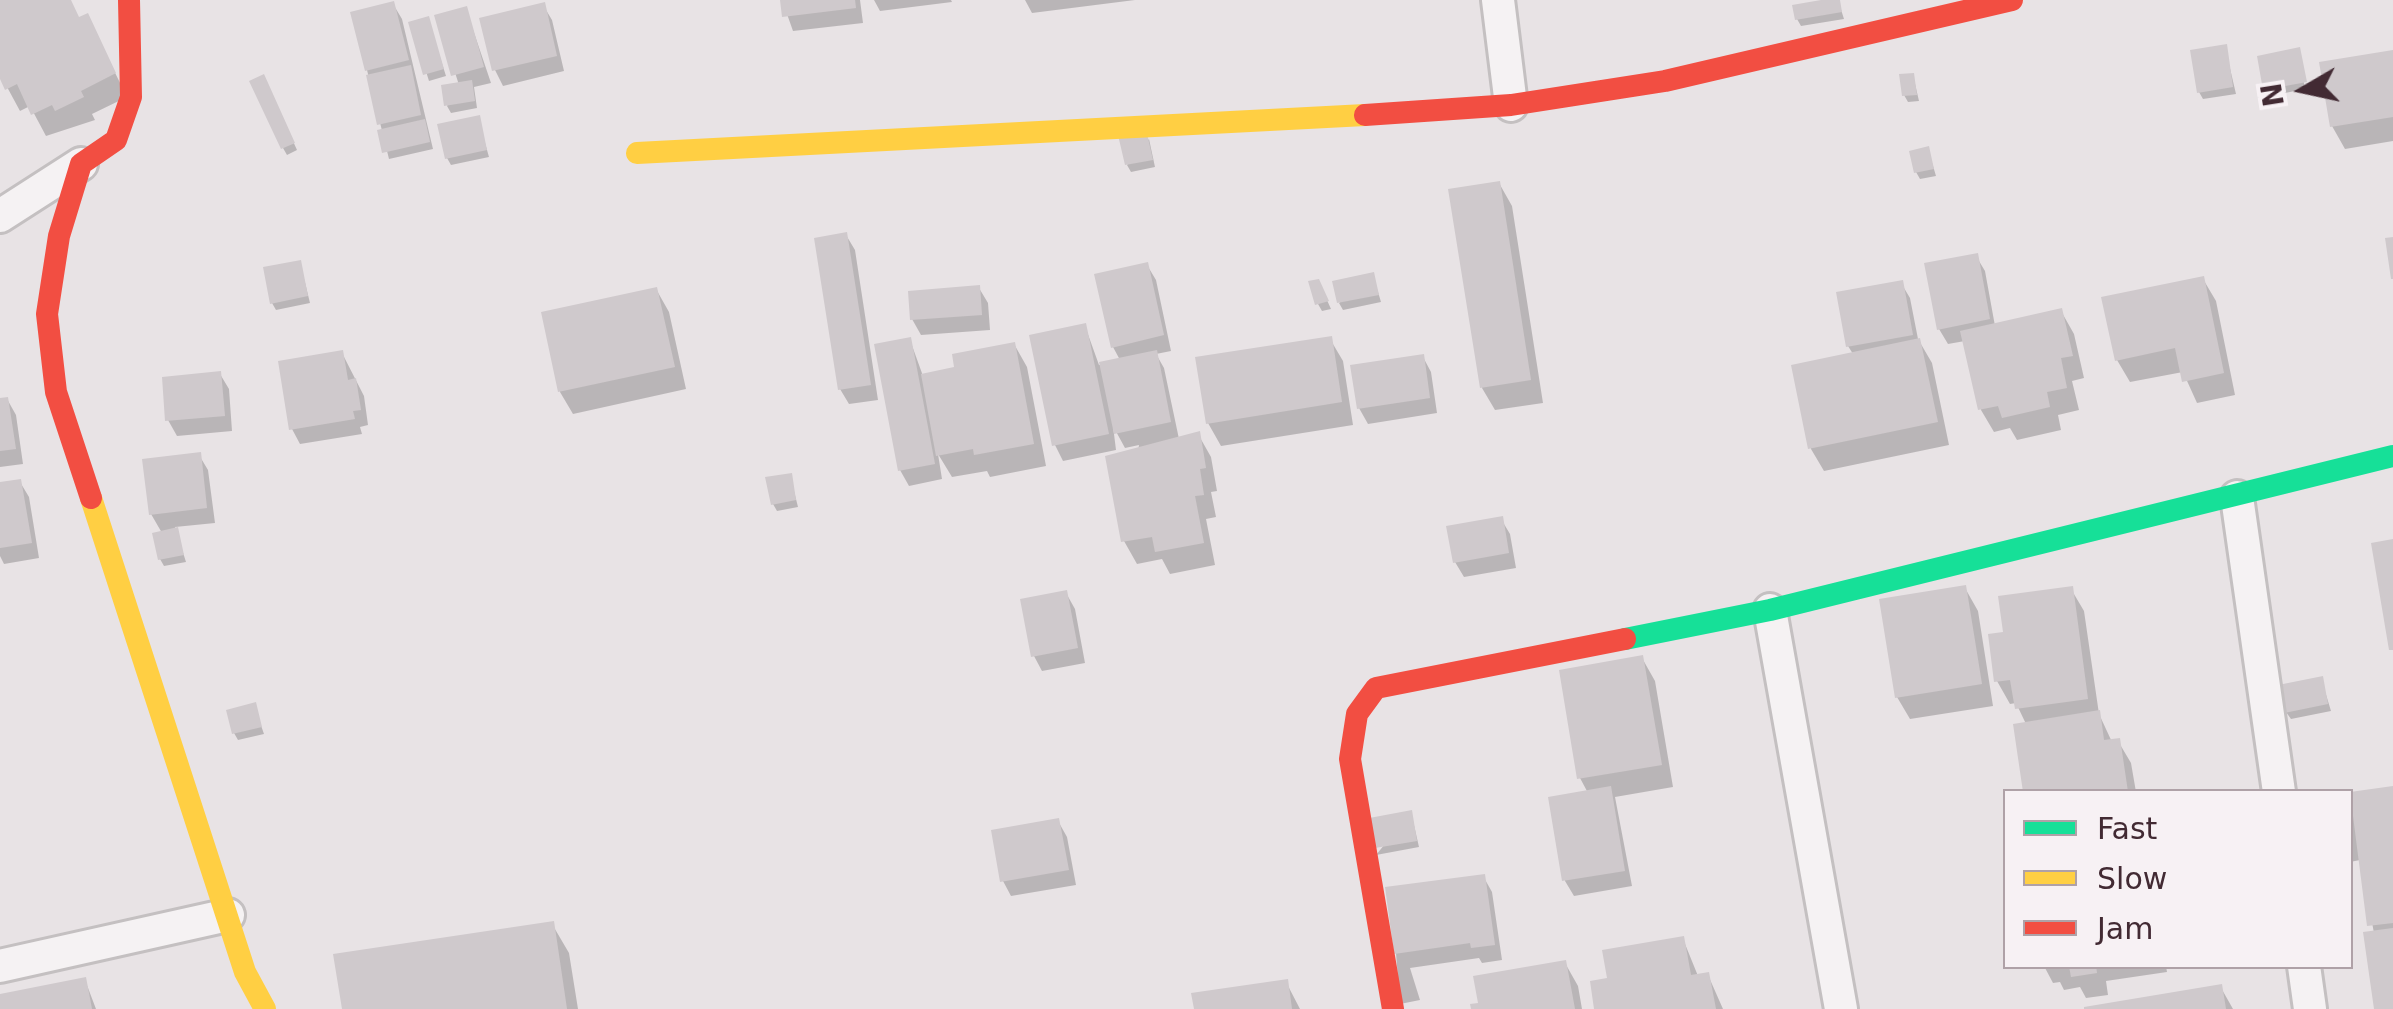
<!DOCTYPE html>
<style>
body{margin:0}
#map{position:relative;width:2393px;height:1009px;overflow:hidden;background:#e8e3e5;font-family:"DejaVu Sans",sans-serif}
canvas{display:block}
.legend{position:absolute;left:2003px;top:789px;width:350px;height:180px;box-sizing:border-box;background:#f7f1f4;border:2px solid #afa1a7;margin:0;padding:12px 18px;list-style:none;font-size:30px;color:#422a33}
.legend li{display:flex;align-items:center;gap:20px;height:50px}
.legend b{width:50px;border:2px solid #afa1a7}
.north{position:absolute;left:2253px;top:40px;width:100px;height:100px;-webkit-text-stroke:8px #f7f1f4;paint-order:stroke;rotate:261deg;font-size:28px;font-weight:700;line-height:40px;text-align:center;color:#422a33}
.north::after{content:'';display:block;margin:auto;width:35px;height:45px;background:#422a33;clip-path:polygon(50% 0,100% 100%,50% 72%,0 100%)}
</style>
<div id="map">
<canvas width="2393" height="1009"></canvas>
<ul class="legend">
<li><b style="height:12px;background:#16e098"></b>Fast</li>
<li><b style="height:12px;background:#ffcf43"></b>Slow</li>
<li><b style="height:12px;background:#f24e42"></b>Jam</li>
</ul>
<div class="north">N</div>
</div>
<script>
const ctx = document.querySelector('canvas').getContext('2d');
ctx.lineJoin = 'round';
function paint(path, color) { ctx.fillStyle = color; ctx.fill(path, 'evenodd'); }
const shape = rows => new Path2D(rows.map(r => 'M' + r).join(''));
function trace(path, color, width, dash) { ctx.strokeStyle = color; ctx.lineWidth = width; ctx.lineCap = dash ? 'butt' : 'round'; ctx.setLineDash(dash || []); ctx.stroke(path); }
paint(shape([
 [0,0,70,0,79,19,87,16,127,97,92,114,95,120,46,136,30,106,20,111,0,74],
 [782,0,860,0,863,23,793,31],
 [874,0,951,0,952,2,880,11],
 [1025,0,1135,0,1032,13],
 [1838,0,1844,19,1801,26,1797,19],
 [393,4,402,19,433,149,389,159,367,70],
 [543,5,552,20,564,71,503,86,495,70],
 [466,9,491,83,474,87,477,108,451,113,447,106,459,85,437,17],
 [428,19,446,76,429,81,411,24],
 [2225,47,2236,94,2203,99,2199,92],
 [2393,52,2393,141,2345,149,2332,126],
 [2299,54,2305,89,2270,96,2266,89],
 [1913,75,1919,101,1908,102,1904,95],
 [267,84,297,150,287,155,283,148],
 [478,118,489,157,451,165,447,158],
 [1149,139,1155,167,1131,172,1127,165],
 [1928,149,1936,176,1920,179,1916,172],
 [1499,183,1512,206,1543,403,1495,410,1482,388],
 [846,235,855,250,878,400,849,404,840,389],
 [1976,256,1985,271,1995,326,2061,311,2074,334,2084,378,2072,381,2079,410,2058,415,2061,430,2017,440,2010,428,1994,432,1981,410,1965,341,1948,344,1939,329],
 [300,262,310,303,276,310,272,303],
 [1147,265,1156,280,1171,351,1156,354,1164,368,1179,439,1198,434,1211,457,1217,491,1211,492,1216,517,1206,519,1215,565,1170,574,1162,559,1137,564,1124,541,1139,445,1125,448,1113,426,1116,450,1063,461,1055,445,1085,326,1099,365,1120,360,1113,347],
 [1373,275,1381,302,1343,310,1339,303],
 [2203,279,2216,301,2235,395,2197,403,2183,372,2130,382,2117,360],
 [1901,283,1910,298,1918,339,1932,363,1949,445,1824,471,1811,449,1794,367,1853,354,1848,346],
 [979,288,988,303,990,330,921,335,912,319],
 [656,289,669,312,686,389,573,414,560,392,544,314],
 [1322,289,1331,309,1322,311,1318,304],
 [1330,339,1343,361,1353,425,1221,446,1208,423],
 [910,340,923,376,957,369,1014,344,1027,367,1046,466,990,477,987,471,952,477,938,454,942,479,909,486,900,470],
 [342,353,364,396,368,425,360,427,362,434,300,444,292,429],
 [1423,357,1431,372,1437,413,1368,424,1359,408],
 [220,374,229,389,232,431,177,436,168,420],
 [7,399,16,415,23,464,0,467,0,401],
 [199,455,208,470,215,523,175,527,186,562,164,566,160,559,162,533,151,514],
 [790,475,798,507,777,511,773,504],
 [20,482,29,497,39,558,4,564,0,556,0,485],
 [1501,519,1510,534,1516,568,1464,577,1455,562],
 [1965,588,1978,611,1993,706,1910,719,1897,697],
 [2071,589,2084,611,2099,714,2112,742,2118,741,2131,763,2136,792,2026,792,2026,724,2016,703,2010,704,1997,681,2006,634],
 [1066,593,1075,609,1085,663,1042,671,1034,656],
 [1642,658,1655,681,1673,787,1615,797,1632,886,1574,896,1565,881,1551,799,1588,793,1580,778],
 [2321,678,2331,711,2291,719,2286,712],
 [254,705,264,734,238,740,234,733],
 [2393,788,2393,1009,2376,1009,2374,933,2360,860,2350,862,2350,806,2354,811],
 [1411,812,1419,847,1376,855],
 [1058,821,1067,837,1076,885,1011,896,1003,881],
 [1483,876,1492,892,1502,960,1482,963,1479,958,1410,968,1420,1000,1400,1004,1396,953],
 [552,924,569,953,578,1009,344,1009],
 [1683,939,1698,976,1708,975,1723,1009,1597,1009,1610,980],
 [1565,963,1578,986,1582,1009,1473,1009],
 [2044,966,2166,966,2167,972,2106,981,2108,995,2086,998,2080,987,2064,990,2060,982,2053,983],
 [85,980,96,1009,0,1009,0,996],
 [1286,982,1300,1009,1196,1009],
 [2220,986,2233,1009,2087,1009]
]), '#0003');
paint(shape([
 [0,0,71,0,79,17,88,13,116,73,81,91,84,97,55,111,52,105,31,115,17,84,5,90,0,79],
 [780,0,855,0,856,8,782,17],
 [1821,0,1840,0,1842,12,1795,20,1792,5],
 [394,1,409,60,365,71,350,12],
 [545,2,557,56,492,71,479,18],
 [467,6,484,67,451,76,434,15],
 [429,16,444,69,423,75,408,22],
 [2227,44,2233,87,2197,93,2190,50],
 [2300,47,2307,82,2263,90,2257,56],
 [2393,50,2393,117,2330,127,2319,62],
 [411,65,421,115,377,125,366,75],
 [1914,73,1917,95,1902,96,1899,74],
 [264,74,295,143,281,149,249,81],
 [472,80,475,101,444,106,441,85],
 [480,115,487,150,445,159,437,124],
 [425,119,430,142,382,153,377,130],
 [1146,129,1153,160,1125,165,1118,135],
 [1929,146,1934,169,1914,173,1909,151],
 [1500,181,1531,380,1480,388,1448,189],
 [847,232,871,385,838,390,814,238],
 [2393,237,2393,279,2391,279,2385,238],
 [1978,253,1990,319,1937,330,1924,263],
 [301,260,308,296,270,304,263,267],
 [1148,262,1164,335,1111,348,1094,274],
 [1374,272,1379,295,1337,303,1332,281],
 [2204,276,2224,373,2182,382,2175,348,2115,361,2101,297],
 [1319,279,1329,301,1315,305,1308,281],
 [1903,280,1913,335,1846,347,1836,292],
 [980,285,982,315,910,320,908,291],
 [657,287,675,367,558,392,541,312],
 [2062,308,2073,356,2061,358,2067,388,2047,392,2050,407,2002,418,1998,406,1978,410,1960,331],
 [1086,323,1109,434,1052,446,1029,335],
 [1332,336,1342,402,1206,424,1195,357],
 [911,337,935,464,898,471,874,344],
 [1920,338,1938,422,1808,449,1791,365],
 [1015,342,1034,444,974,455,973,449,936,456,921,374,954,367,952,354],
 [343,350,348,380,356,378,361,410,353,411,355,419,289,430,278,361],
 [1157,350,1171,422,1114,434,1099,362],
 [1424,354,1430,398,1357,409,1350,365],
 [221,371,225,416,165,421,162,377],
 [8,397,16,449,0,451,0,398],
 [1200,431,1206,468,1200,469,1204,495,1195,496,1204,543,1155,552,1152,537,1121,542,1105,456],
 [201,452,207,508,149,515,142,459],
 [792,473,796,500,771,505,765,477],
 [21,479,32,543,0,548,0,482],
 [1503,516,1509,553,1453,563,1446,526],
 [178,527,184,555,158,560,152,533],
 [2393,539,2393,650,2389,650,2371,543],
 [1966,585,1982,684,1895,698,1879,599],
 [2073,586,2088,699,2015,709,2010,680,1994,682,1988,634,2003,632,1998,596],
 [1067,590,1078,648,1031,657,1020,599],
 [1643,655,1662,765,1577,779,1559,670],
 [2323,676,2328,704,2284,713,2278,685],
 [256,702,262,727,232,734,226,710],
 [2100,710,2104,740,2120,738,2128,792,2023,792,2013,724],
 [1611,786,1625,871,1562,881,1548,797],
 [2393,786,2393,923,2367,926,2350,792],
 [1412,810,1417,841,1369,849,1364,819],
 [1059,818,1069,870,1000,882,991,830],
 [1485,874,1495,945,1471,948,1470,943,1394,954,1385,887],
 [554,921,567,1009,342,1009,333,954],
 [2393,928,2393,1009,2374,1009,2363,932],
 [1684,936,1691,975,1709,972,1716,1009,1594,1009,1590,981,1607,978,1602,950],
 [1566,960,1575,1009,1471,1009,1470,1004,1478,1003,1473,976],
 [2069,966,2096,966,2097,973,2071,977],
 [86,977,92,1009,0,1009,0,994],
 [1288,979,1292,1009,1194,1009,1191,993],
 [2222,984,2226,1009,2084,1009,2084,1007]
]), '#cfc9cc');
const street = shape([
 [1498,0,1511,105],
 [0,216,81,164],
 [2237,497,2279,792],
 [1770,610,1841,1009],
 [0,966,228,915],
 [2304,966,2310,1009]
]);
trace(street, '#c4c0c1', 38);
trace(street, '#f5f2f3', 32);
trace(shape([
 [1625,639,1770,610,2393,456]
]), '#16e098', 22);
trace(shape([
 [637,153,1365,115],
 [91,498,245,972,265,1009]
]), '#ffcf43', 22);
trace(shape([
 [1365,115,1511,105,1665,81,2012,0],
 [91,498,56,392,47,314,59,236,81,164,116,140,131,97,129,0],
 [1393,1009,1350,759,1357,714,1376,688,1625,639]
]), '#f24e42', 22);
</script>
